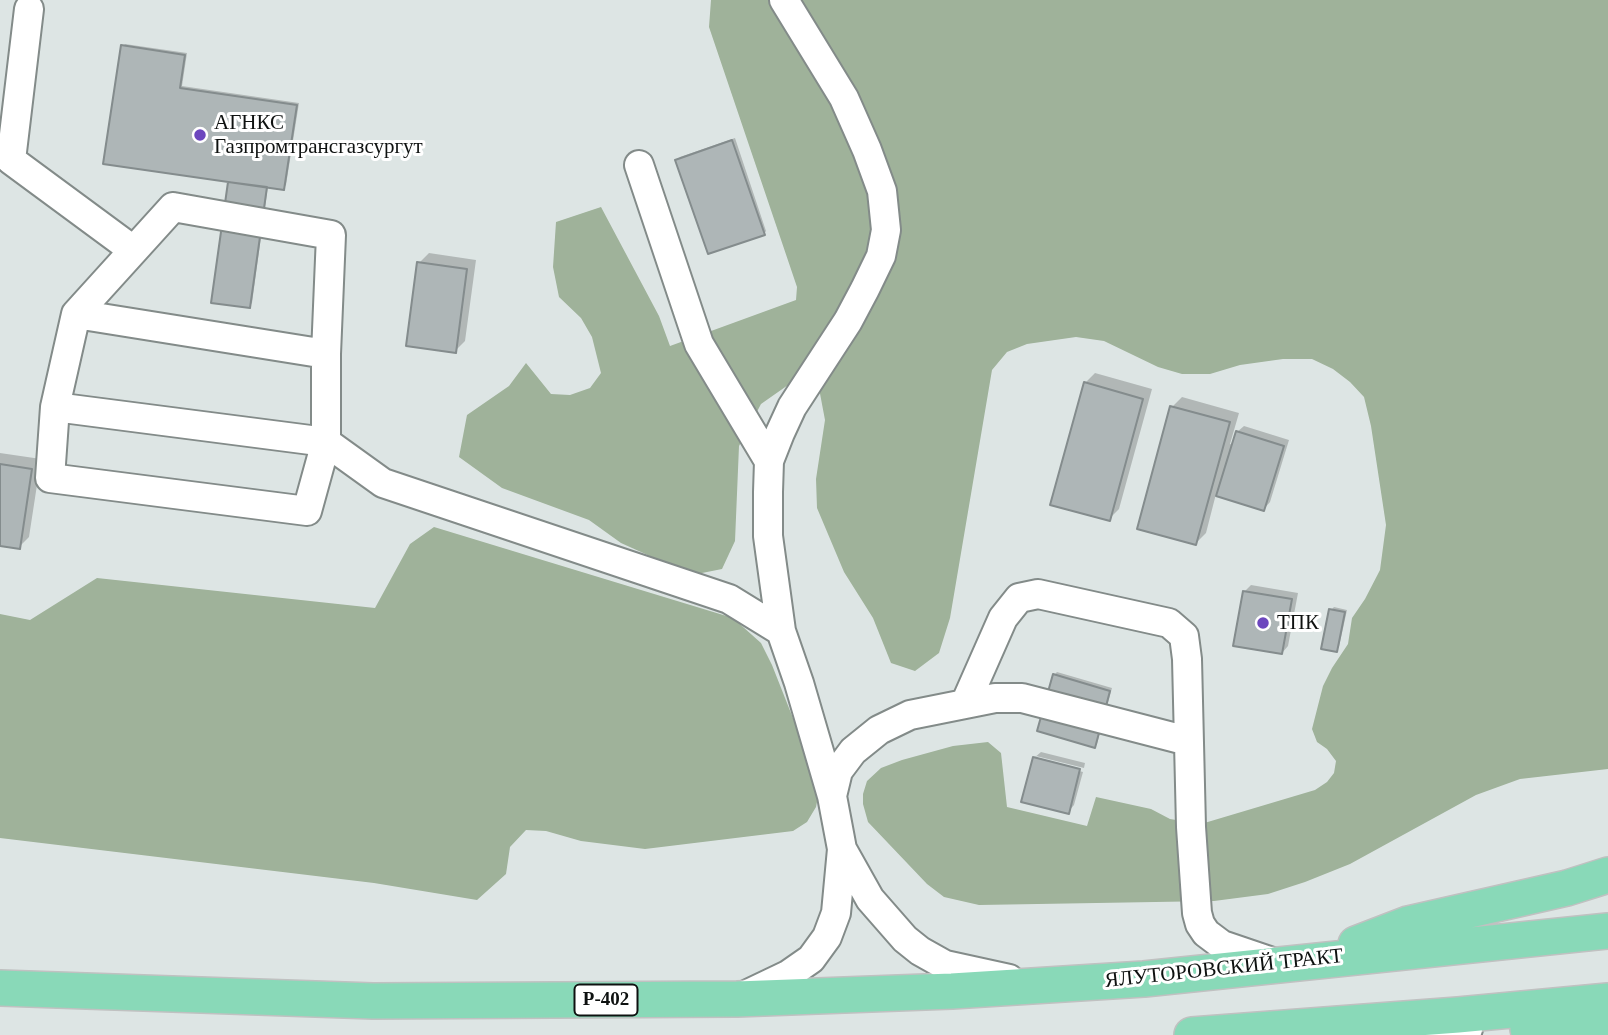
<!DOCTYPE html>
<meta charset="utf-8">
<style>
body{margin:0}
canvas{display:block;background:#dde5e4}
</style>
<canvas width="1608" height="1035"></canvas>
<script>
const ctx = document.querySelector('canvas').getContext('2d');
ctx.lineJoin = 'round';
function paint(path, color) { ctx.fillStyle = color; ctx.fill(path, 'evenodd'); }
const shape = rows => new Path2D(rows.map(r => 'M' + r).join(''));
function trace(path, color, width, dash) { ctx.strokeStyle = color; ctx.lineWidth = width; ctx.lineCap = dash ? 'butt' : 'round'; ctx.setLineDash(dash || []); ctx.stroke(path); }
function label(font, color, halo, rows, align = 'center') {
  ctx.font = font + ' "Times New Roman",serif'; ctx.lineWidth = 6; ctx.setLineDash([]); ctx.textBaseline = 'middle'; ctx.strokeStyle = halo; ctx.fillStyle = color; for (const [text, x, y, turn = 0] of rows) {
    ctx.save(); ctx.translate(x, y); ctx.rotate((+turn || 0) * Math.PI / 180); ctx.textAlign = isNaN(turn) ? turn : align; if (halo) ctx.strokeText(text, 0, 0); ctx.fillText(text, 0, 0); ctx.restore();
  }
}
paint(shape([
 [711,0,1608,0,1608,769,1520,779,1476,795,1350,864,1305,882,1268,894,1214,901,979,905,944,897,927,884,868,822,863,804,863,794,867,781,881,768,902,760,953,746,988,742,1001,753,1007,807,1087,826,1096,797,1151,809,1170,819,1201,824,1315,790,1327,782,1334,773,1336,761,1327,749,1317,742,1312,729,1323,686,1332,668,1348,644,1352,618,1365,599,1380,570,1386,525,1371,426,1364,397,1350,382,1333,369,1312,359,1283,359,1240,365,1210,374,1182,374,1158,367,1104,341,1076,337,1027,344,1007,352,992,370,950,618,939,653,915,671,891,663,873,618,844,572,817,508,816,479,825,420,818,383,808,371,761,404,739,446,735,541,722,569,692,575,621,543,589,520,502,488,459,457,467,415,509,386,526,363,551,394,570,395,590,388,601,373,592,337,581,318,559,297,553,267,556,222,601,207,659,316,670,346,796,300,797,287,709,27],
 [434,527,733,618,761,643,772,665,815,774,818,797,816,807,807,822,793,831,645,849,581,841,546,831,526,830,510,847,506,874,477,900,374,883,0,838,0,614,30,620,97,578,375,608,410,544]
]), '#9fb29a');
paint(shape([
 [125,44,187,53,182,86,299,103,286,185,283,188,268,186,252,303,249,306,213,301,230,181,123,46],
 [735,138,766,231,764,234,677,160,680,157],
 [429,253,476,260,465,341,455,351,419,263],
 [1095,373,1152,389,1119,509,1109,519,1085,383],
 [1182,397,1239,413,1230,444,1233,445,1237,432,1244,426,1289,440,1270,502,1264,509,1216,494,1206,533,1196,543,1172,407],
 [0,453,41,459,29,537,19,547,0,544],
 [1251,585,1298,593,1288,646,1282,653,1245,591],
 [1334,607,1347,610,1339,647,1336,650,1331,610],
 [1057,672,1112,688,1097,744,1095,746,1054,675],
 [1041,752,1085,763,1084,768,1036,756,1036,760,1083,772,1074,805,1068,812,1034,758]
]), '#0003');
const building = shape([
 [121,45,185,55,180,88,297,105,284,190,103,164,121,45],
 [732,140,765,235,708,254,675,160,732,140],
 [228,182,267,187,250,308,211,303,228,182],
 [417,262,467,269,456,353,406,346,417,262],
 [1084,382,1143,399,1110,521,1050,505,1084,382],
 [1170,406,1230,422,1196,545,1137,529,1170,406],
 [1236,431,1284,446,1264,511,1216,496,1236,431],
 [0,464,32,469,20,549,0,546,0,464],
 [1243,591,1292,599,1282,654,1233,646,1243,591],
 [1329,609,1345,612,1337,652,1321,649,1329,609],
 [1053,674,1110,691,1095,748,1037,731,1053,674],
 [1033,757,1080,769,1069,814,1021,802,1033,757]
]);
paint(building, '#aeb6b7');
trace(building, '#848c8d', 2);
const minor = shape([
 [29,9,11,160,133,250],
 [639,165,699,344,769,461],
 [173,207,331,235,326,354,326,442,307,511,50,478,55,407,76,314,173,207],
 [76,314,326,354],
 [55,407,326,442,383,483,729,599,781,631],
 [965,704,1003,618,1019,598,1038,594,1169,623,1184,636,1187,659,1191,827,1197,913,1200,924,1206,933,1222,945,1275,963],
 [832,796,838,771,853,751,879,730,910,715,995,698,1022,698,1188,741],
 [842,849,870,899,905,939,920,951,945,965,1009,979],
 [744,996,788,975,811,959,827,937,836,913,842,849,832,796,799,683,781,631,768,536,768,492,769,461,780,433,792,407,848,321,865,289,881,256,886,230,882,191,867,150,844,98,784,0],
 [1439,1035,1468,1029]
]);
const major = shape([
 [1356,944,1408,924,1567,888,1608,875],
 [0,988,373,1001,737,999,952,991,1144,979,1608,931],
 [1528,1029,1608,1028],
 [1192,1035,1458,1015,1608,1001]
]);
trace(minor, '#838b89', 32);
trace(major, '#c0c1c1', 38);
trace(minor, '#fff', 28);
trace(major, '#89d9b8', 35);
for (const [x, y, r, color] of [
 [200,135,7,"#6c46be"],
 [1263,623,7,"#6c46be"]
]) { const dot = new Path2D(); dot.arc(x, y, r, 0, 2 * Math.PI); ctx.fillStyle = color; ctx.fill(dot); trace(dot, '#fff', 2.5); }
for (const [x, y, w] of [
 [606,1000,63]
]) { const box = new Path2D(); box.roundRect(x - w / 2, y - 15.5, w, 31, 5); ctx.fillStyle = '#fff'; ctx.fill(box); trace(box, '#0e1110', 2); }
label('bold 19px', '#0e1110', null, [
 ["Р-402",606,1000]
]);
label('21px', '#0e1110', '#fff', [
 ["АГНКС",214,123],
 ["Газпромтрансгазсургут",214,147],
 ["ТПК",1277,623]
], 'left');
label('21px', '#0e1110', '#fff', [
 ["ЯЛУТОРОВСКИЙ ТРАКТ",1224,969,-6]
]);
</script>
